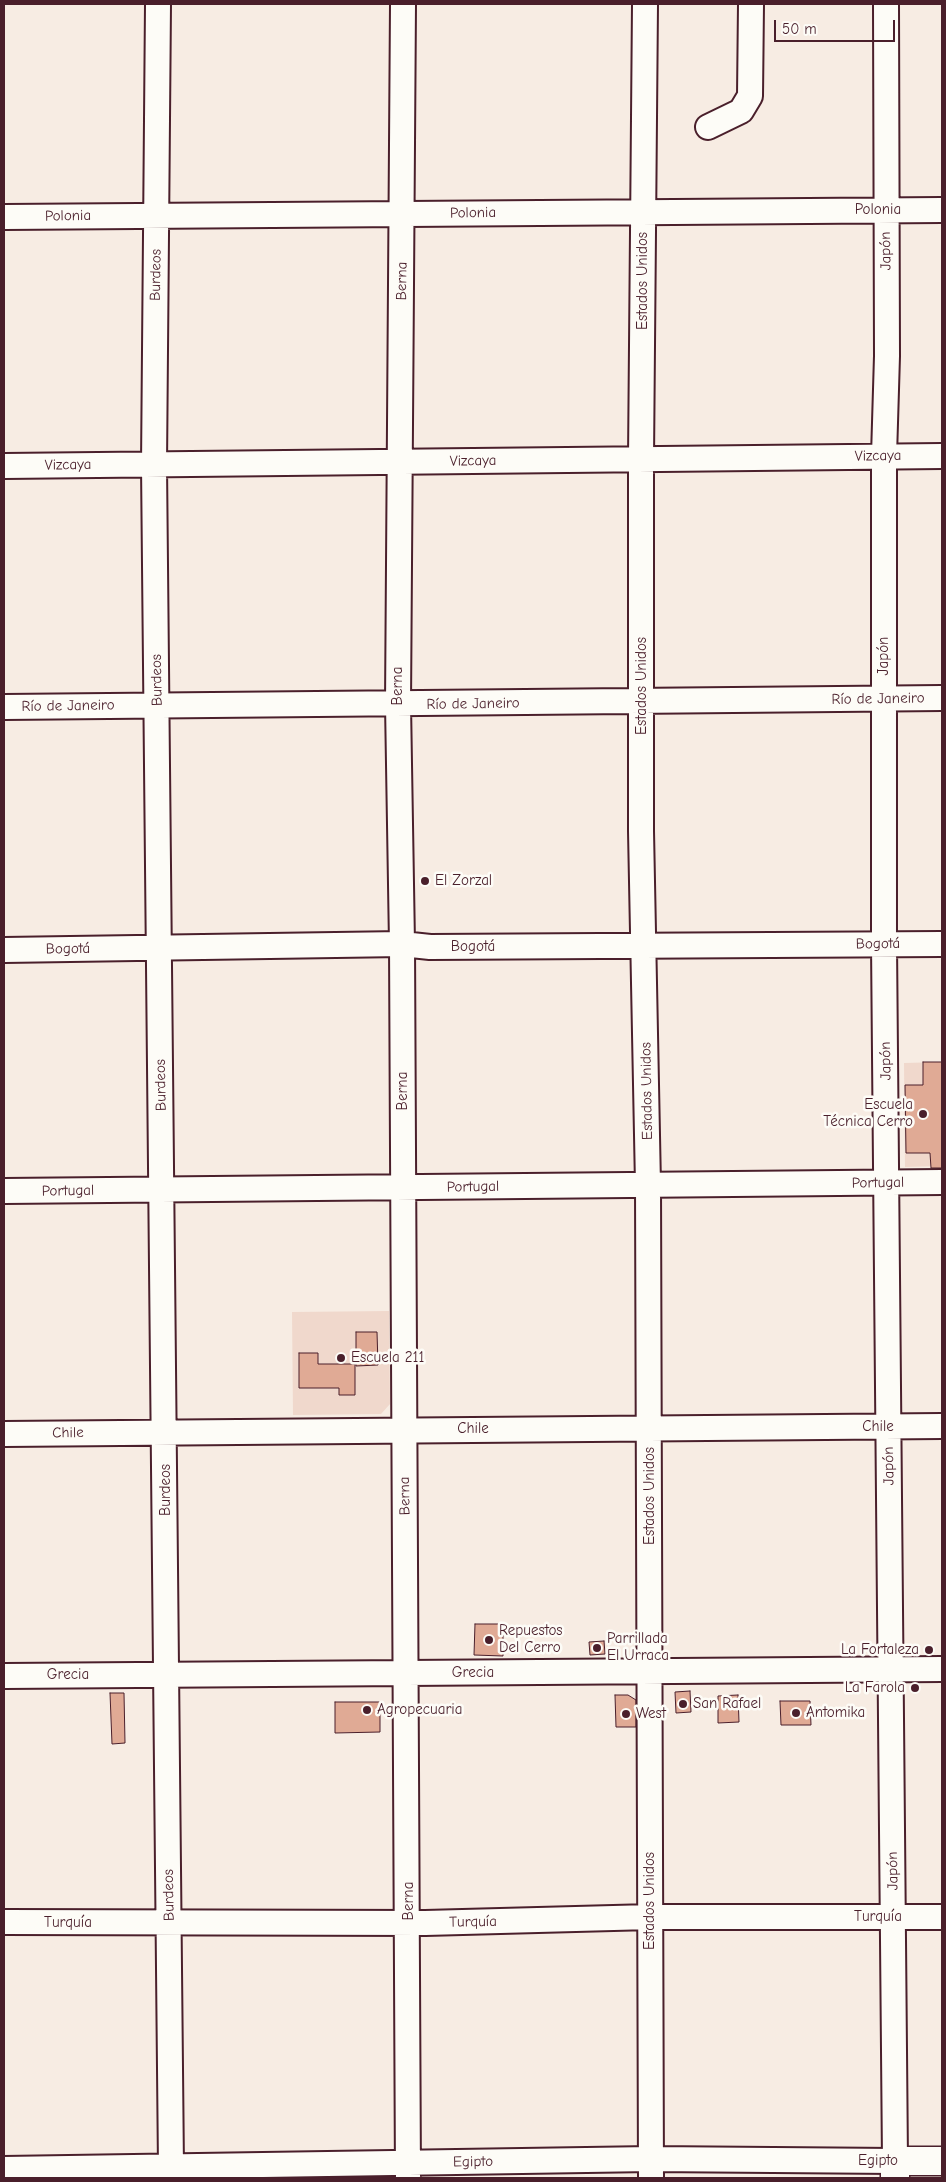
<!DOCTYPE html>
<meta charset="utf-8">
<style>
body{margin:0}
#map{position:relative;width:946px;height:2182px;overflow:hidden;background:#f7ece3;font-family:"Comic Neue",sans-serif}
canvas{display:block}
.frame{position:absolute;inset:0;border:5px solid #4a1f2b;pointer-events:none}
.scale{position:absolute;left:774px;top:20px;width:121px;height:22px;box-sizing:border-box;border:2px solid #4a1f2b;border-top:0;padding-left:6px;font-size:15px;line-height:18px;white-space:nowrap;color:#4a1f2b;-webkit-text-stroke:4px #fdfcf7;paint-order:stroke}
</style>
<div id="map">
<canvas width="946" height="2182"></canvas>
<div class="frame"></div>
<div class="scale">50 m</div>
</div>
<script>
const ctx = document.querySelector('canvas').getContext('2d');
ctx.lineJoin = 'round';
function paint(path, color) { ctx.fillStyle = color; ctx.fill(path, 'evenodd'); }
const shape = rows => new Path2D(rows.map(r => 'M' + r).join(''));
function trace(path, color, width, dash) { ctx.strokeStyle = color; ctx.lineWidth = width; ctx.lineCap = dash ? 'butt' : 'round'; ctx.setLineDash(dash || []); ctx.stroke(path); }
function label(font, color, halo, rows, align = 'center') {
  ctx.font = font + ' "Comic Neue",sans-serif'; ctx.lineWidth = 5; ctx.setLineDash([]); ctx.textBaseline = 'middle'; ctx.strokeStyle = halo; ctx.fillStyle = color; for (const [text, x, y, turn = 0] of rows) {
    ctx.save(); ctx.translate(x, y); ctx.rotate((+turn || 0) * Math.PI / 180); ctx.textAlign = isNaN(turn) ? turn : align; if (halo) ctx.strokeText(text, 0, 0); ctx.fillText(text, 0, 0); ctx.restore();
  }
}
paint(shape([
 [942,1062,942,1166,905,1167,904,1063],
 [389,1311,390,1404,381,1414,293,1415,292,1312]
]), '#f0d8cc');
const building = shape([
 [923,1062,942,1062,942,1168,931,1168,930,1153,906,1153,905,1085,923,1085,923,1062],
 [356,1332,377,1332,378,1365,356,1366,356,1332],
 [299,1353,318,1353,318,1364,355,1364,355,1395,339,1395,339,1388,299,1388,299,1353],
 [475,1624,503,1624,503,1656,474,1655,475,1624],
 [604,1641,605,1654,590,1655,589,1642,604,1641],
 [690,1691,691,1712,676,1713,675,1692,690,1691],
 [110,1693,124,1693,125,1743,112,1744,110,1693],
 [615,1695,628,1695,636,1700,636,1727,616,1727,615,1695],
 [738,1695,739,1722,718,1723,718,1696,738,1695],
 [780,1701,810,1701,811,1725,781,1725,780,1701],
 [335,1702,380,1702,380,1732,335,1733,335,1702]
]);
paint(building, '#e0aa95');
trace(building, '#4a1f2b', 1);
const minor = shape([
 [158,4,154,465,171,2167],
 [403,4,398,704,402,944,408,2178],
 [645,4,641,459,641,831,648,1185,651,2178],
 [708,127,741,111,750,96,751,4],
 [4,217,942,210],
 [4,466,942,456],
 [4,707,942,698],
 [4,950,402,944,430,947,942,944],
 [4,1191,942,1182],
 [4,1434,942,1426],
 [4,1676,942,1669],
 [4,1922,425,1923,651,1917,942,1917],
 [4,2169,651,2159,895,2161,884,944,884,456,887,356,886,4]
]);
const major = shape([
 [895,2178,895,2161,942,2161]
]);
trace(minor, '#4a1f2b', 28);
trace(major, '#4a1f2b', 31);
trace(minor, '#fdfcf7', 24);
trace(major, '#fdfcf7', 28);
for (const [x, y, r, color] of [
 [425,881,5,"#4a1f2b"],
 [923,1114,5,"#4a1f2b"],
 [341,1358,5,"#4a1f2b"],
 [489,1640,5,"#4a1f2b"],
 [597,1648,5,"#4a1f2b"],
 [929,1650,5,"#4a1f2b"],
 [915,1688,5,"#4a1f2b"],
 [683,1704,5,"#4a1f2b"],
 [367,1710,5,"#4a1f2b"],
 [796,1713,5,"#4a1f2b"],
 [626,1714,5,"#4a1f2b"]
]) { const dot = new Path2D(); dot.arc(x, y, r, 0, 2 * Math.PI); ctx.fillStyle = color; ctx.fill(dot); trace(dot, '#fdfcf7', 2); }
label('15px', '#4a1f2b', '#fdfcf7', [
 ["Polonia",878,210],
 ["Polonia",473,213,-1],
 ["Polonia",68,216,-1],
 ["Japón",886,251,-91],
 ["Burdeos",156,275,-89],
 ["Berna",402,281,-89],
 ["Estados Unidos",643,281,-90],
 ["Vizcaya",878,456,-1],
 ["Vizcaya",473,461,-1],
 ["Vizcaya",68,465,-1],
 ["Japón",884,656,-90],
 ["Burdeos",157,680,-91],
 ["Berna",398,686,-90],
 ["Estados Unidos",642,686,-90],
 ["Río de Janeiro",878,699,-1],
 ["Río de Janeiro",473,704,-1],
 ["Río de Janeiro",68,706,-1],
 ["Bogotá",878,944,-1],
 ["Bogotá",473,947],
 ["Bogotá",68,949,-1],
 ["Japón",886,1061,-91],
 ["Burdeos",161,1085,-91],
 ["Berna",403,1091,-90],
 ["Estados Unidos",647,1091,-91],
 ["Portugal",878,1183,-1],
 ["Portugal",473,1187,-1],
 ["Portugal",68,1191,-1],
 ["Chile",878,1427],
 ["Chile",473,1429],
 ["Chile",68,1433,-1],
 ["Japón",889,1466,-91],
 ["Burdeos",166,1490,-90],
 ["Berna",405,1496,-91],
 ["Estados Unidos",650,1496,-90],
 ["Grecia",473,1673],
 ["Grecia",68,1675],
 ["Japón",893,1871,-91],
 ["Burdeos",169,1895,-91],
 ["Berna",409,1901,-90],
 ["Estados Unidos",650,1901,-90],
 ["Turquía",878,1917],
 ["Turquía",473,1922,-1],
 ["Turquía",68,1923],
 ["Egipto",878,2161],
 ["Egipto",473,2162,-1]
]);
label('15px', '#4a1f2b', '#fdfcf7', [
 ["El Zorzal",435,881],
 ["Escuela",913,1105,"right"],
 ["Técnica Cerro",913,1122,"right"],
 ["Escuela 211",351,1358],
 ["Repuestos",499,1631],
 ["Del Cerro",499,1648],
 ["Parrillada",607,1639],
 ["El Urraca",607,1656],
 ["La Fortaleza",919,1650,"right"],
 ["La Farola",905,1688,"right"],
 ["San Rafael",693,1704],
 ["Agropecuaria",377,1710],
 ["Antomika",806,1713],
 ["West",636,1714]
], 'left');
</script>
